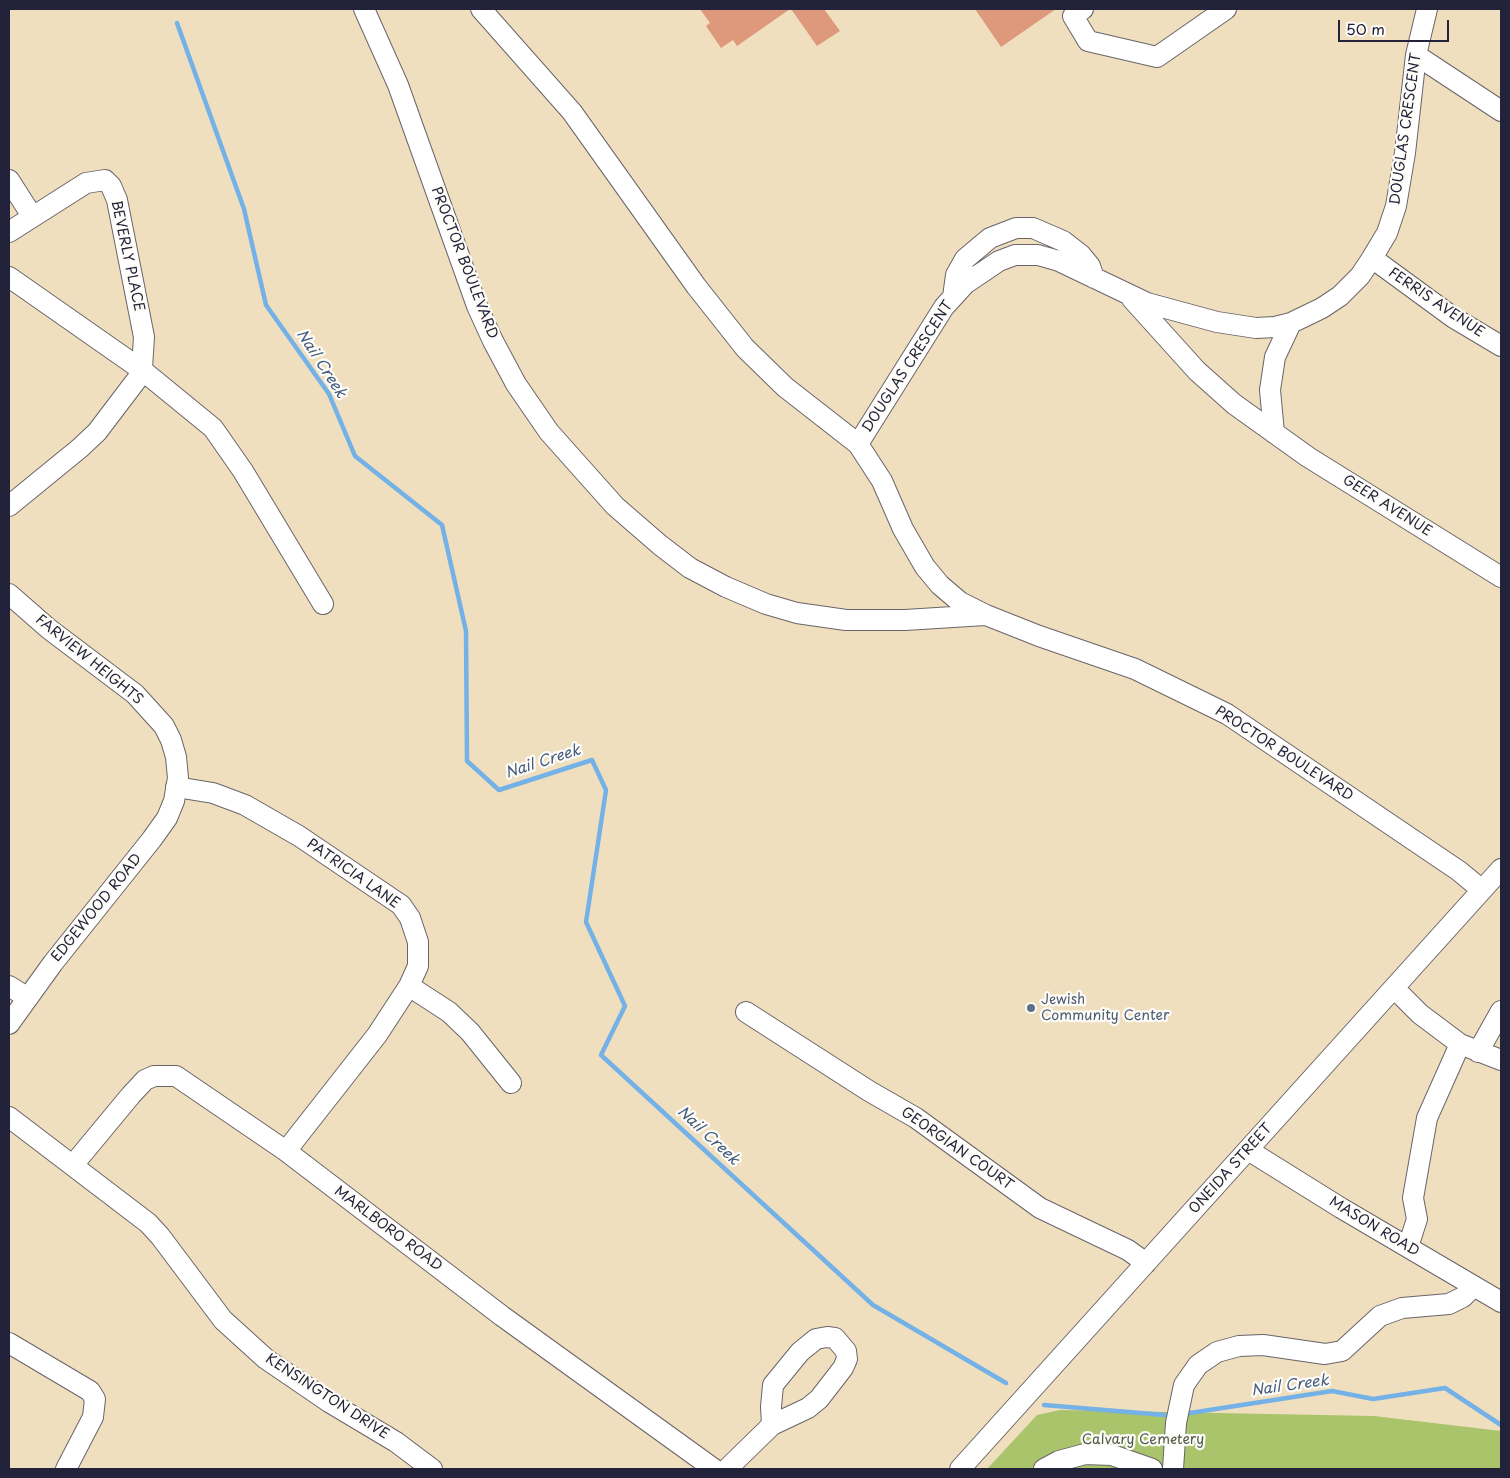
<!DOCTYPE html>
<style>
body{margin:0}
#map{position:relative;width:1510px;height:1478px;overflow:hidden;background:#f0dfbf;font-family:"Playpen Sans",sans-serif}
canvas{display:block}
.frame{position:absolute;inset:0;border:10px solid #22223b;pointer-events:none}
.scale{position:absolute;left:1338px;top:20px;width:111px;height:22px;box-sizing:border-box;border:2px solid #22223b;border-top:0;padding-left:6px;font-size:15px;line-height:18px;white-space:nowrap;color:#22223b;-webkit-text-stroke:4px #fdfcf7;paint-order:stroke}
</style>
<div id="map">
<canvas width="1510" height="1478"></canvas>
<div class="frame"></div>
<div class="scale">50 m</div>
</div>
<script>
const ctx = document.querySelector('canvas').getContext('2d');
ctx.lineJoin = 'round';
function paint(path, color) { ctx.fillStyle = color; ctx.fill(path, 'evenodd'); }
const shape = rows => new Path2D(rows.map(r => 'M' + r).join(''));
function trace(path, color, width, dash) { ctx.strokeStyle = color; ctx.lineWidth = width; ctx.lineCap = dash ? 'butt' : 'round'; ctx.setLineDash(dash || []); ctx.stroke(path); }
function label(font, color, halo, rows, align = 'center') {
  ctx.font = font + ' "Playpen Sans",sans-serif'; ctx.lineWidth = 4.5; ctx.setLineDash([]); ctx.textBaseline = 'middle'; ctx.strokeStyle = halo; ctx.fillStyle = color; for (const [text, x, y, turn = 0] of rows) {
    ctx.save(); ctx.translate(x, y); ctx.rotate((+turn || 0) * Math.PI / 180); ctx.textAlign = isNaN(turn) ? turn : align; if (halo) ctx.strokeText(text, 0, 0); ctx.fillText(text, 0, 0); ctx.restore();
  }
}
paint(shape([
 [1060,1410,1374,1416,1501,1431,1501,1469,987,1469,1037,1415]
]), '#a9c46b');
trace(shape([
 [177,23,244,209,266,305,329,394,355,456,442,525,466,631,467,761,499,790,592,760,606,790,586,922,625,1006,601,1055,873,1305,1006,1383],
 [1044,1405,1165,1415],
 [1190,1413,1332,1391,1373,1399,1445,1388,1501,1425]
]), '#73b1e6', 4.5);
paint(shape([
 [700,9,790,9,737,46,733,40,721,48,706,26,710,23],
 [791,9,824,9,840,31,817,46],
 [975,9,1056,9,1001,47]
]), '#de997d');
const minor = shape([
 [364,9,398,85,477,306,493,341,516,384,549,432,615,506,660,545,690,568,726,587,766,604,797,613,846,620,905,620,985,615],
 [481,9,572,112,696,286,745,348,785,387,858,444,882,481,903,529,925,567,940,585,960,602,986,615,1039,636,1135,669,1227,714,1459,871,1482,890],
 [1083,9,1073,16,1088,41,1157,57,1226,9],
 [1416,55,1501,111],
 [9,180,32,216],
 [9,232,86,183,105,180,111,186,117,200,144,337,142,368,138,378,97,432,80,448,9,506],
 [1372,258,1454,318,1501,346],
 [9,277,142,370,213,428,243,471,323,604],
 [953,297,956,275,965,259,990,238,1016,228,1033,228,1063,241,1081,255,1090,266,1094,278],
 [1132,299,1197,371,1234,404,1308,457,1501,577],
 [1274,433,1270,390,1275,357,1291,323],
 [858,444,944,307,965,284,999,261,1015,255,1038,255,1059,261,1147,303,1217,322,1256,328,1275,327,1291,323,1322,308,1340,296,1360,276,1372,258,1387,233,1396,206,1405,153,1416,55,1427,9],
 [9,594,49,629,135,694,164,726,171,740,176,757,178,778,174,801,167,818,152,839,53,963,9,1024],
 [176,787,213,793,245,805,299,836,401,905,410,918,418,942,418,966,409,986,377,1035,286,1151],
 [9,986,28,998],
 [409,986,449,1012,470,1032,511,1083],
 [1394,988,1420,1014,1460,1044,1501,1060],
 [746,1012,869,1091,916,1118,1040,1208,1128,1250,1146,1263],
 [1478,1052,1501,1011],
 [9,1117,148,1223,160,1236,223,1320,266,1359,329,1402,396,1442,432,1469],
 [1248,1150,1341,1208,1501,1302],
 [73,1165,131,1095,145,1080,154,1076,176,1076,286,1151,502,1316,714,1469],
 [1408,1247,1417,1219,1413,1198,1427,1118,1460,1044],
 [9,1343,90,1391,95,1399,93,1417,66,1469],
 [727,1469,772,1425,808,1408,819,1399,843,1368,847,1359,846,1351,835,1338,827,1337,816,1339,800,1352,773,1385,771,1407,772,1425],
 [960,1469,1501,869],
 [1044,1469,1059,1461,1085,1454,1112,1455,1152,1469],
 [1173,1469,1176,1423,1184,1385,1198,1365,1217,1352,1239,1346,1263,1345,1325,1354,1342,1351,1380,1316,1402,1308,1449,1304,1463,1297,1474,1286]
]);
trace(minor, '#6a6469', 22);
trace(minor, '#fff', 20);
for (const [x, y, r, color] of [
 [1031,1008,5,"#5c6f8a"]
]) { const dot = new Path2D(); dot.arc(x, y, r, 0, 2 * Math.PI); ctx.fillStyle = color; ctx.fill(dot); trace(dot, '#fdfcf7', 2); }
label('14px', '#22223b', '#fdfcf7', [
 ["DOUGLAS CRESCENT",1406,129,-82],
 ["BEVERLY PLACE",127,256,78],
 ["PROCTOR BOULEVARD",464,263,69],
 ["FERRIS AVENUE",1436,303,34],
 ["DOUGLAS CRESCENT",908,367,-57],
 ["GEER AVENUE",1387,506,32],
 ["FARVIEW HEIGHTS",89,660,39],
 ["PROCTOR BOULEVARD",1284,754,33],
 ["PATRICIA LANE",353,874,35],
 ["EDGEWOOD ROAD",97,908,-51],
 ["GEORGIAN COURT",957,1149,35],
 ["ONEIDA STREET",1231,1169,-48],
 ["MASON ROAD",1374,1227,31],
 ["MARLBORO ROAD",388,1229,37],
 ["KENSINGTON DRIVE",327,1397,33]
]);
label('14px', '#4e5e75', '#fdfcf7', [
 ["Jewish",1041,1000],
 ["Community Center",1041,1016]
], 'left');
label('14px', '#515b4c', '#fdfcf7', [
 ["Calvary Cemetery",1143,1440]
]);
label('italic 15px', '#425b7f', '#fdfcf7', [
 ["Nail Creek",321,364,57],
 ["Nail Creek",543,762,-18],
 ["Nail Creek",708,1136,43],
 ["Nail Creek",1290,1386,-8]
]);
</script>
